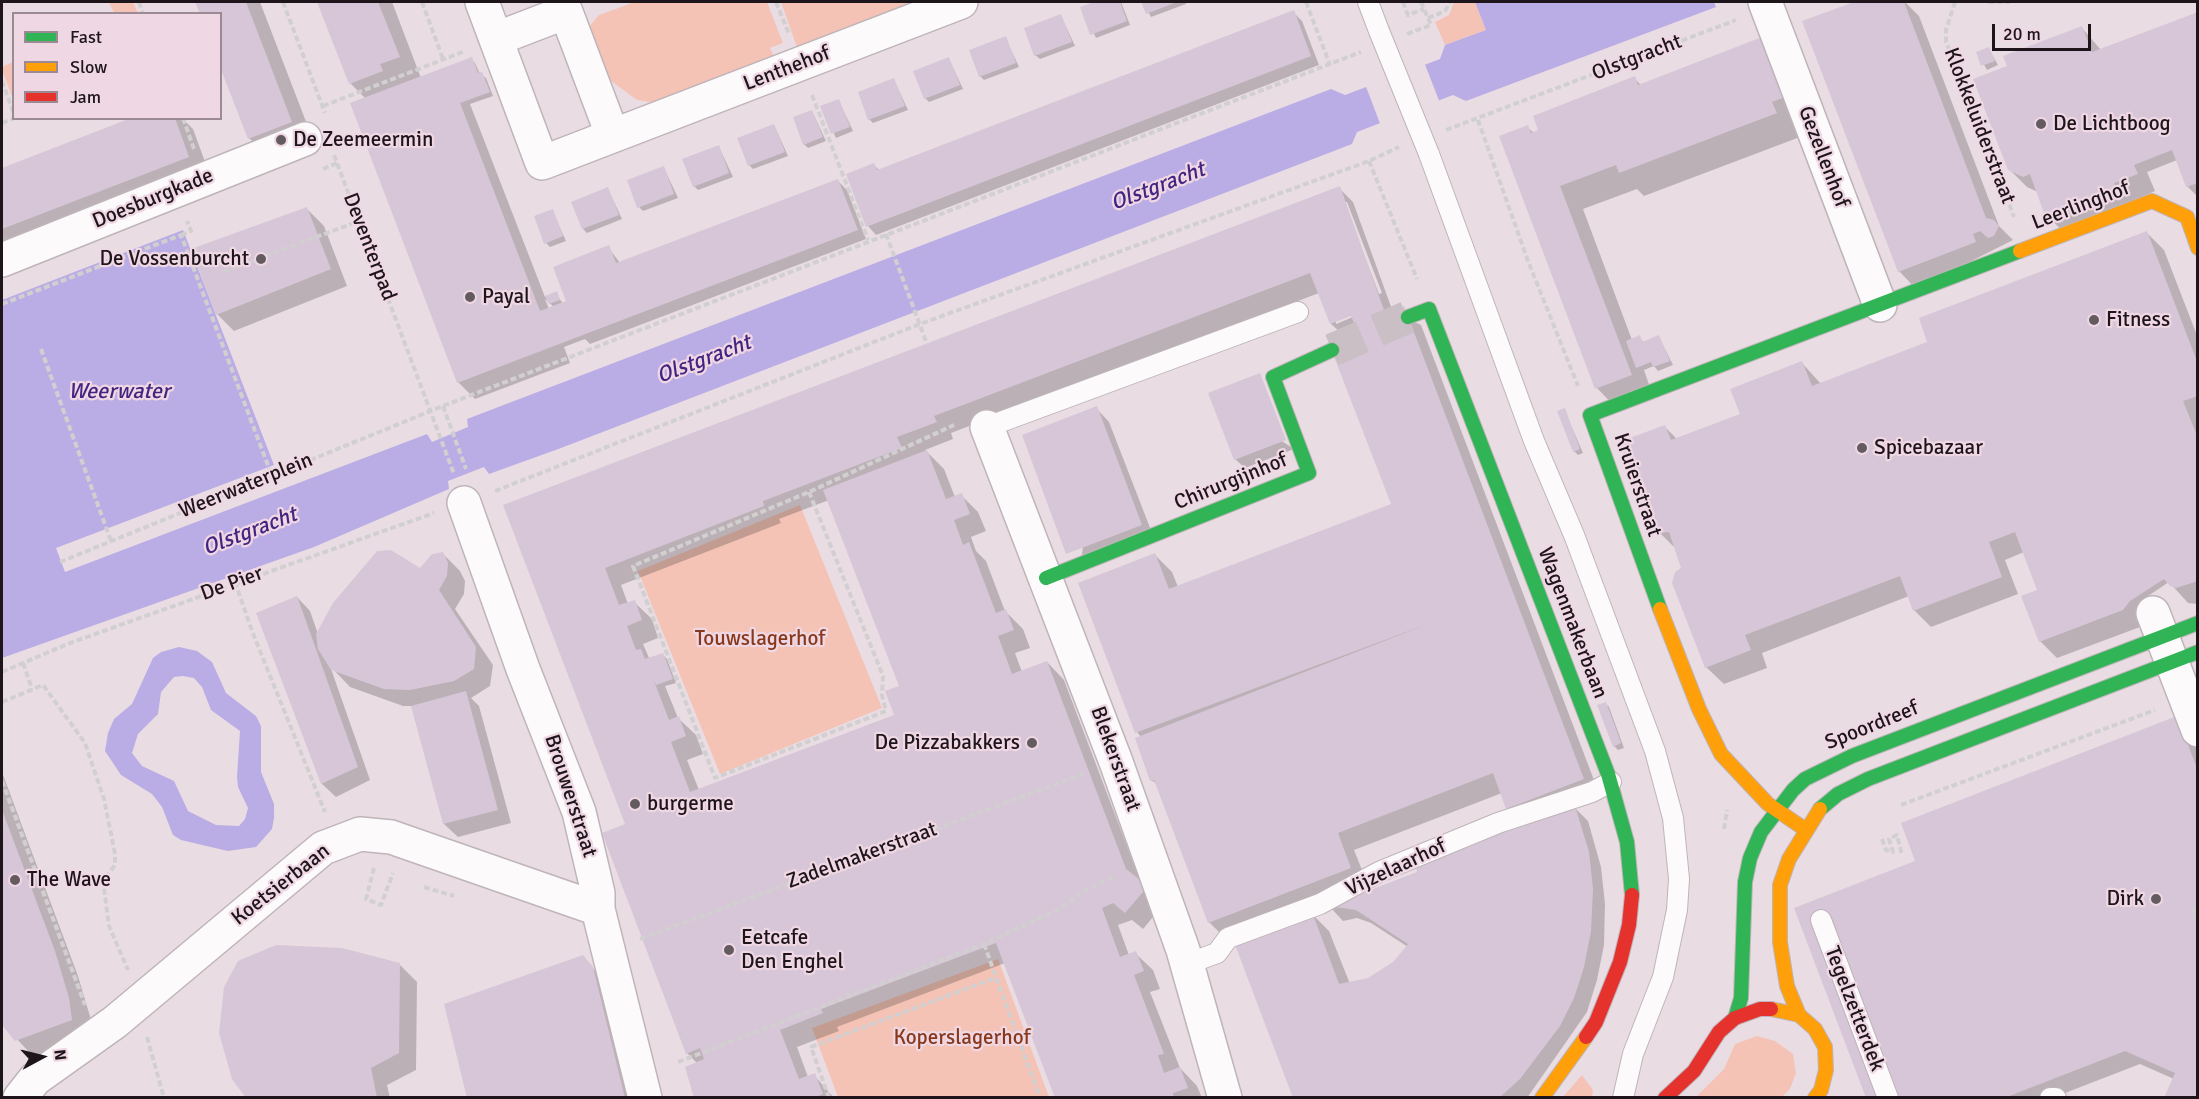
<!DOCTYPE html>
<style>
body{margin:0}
#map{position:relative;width:2199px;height:1099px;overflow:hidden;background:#e9dde3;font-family:Signika,sans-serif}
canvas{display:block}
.frame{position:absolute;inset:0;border:3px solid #1d151a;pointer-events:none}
.legend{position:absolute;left:12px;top:12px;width:210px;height:108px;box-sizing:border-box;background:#efd7e3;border:2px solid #9b8993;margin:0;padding:8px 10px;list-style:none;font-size:18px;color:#1d151a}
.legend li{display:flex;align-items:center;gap:12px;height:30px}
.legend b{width:30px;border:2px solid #9b8993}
.north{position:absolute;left:12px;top:1027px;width:60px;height:60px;-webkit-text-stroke:4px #efd7e3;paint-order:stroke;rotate:83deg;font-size:16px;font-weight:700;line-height:24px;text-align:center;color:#1d151a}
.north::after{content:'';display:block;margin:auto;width:21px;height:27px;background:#1d151a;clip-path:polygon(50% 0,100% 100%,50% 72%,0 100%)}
.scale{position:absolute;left:1992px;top:24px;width:99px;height:27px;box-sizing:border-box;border:3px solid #1d151a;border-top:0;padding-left:8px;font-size:18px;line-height:21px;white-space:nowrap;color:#1d151a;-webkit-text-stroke:4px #efd7e3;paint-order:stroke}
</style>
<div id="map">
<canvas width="2199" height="1099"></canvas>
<div class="frame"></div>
<ul class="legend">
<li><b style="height:8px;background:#30b455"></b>Fast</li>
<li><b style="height:8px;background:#ff9f0a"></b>Slow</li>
<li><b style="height:8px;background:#e5322d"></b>Jam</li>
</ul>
<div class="north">N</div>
<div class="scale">20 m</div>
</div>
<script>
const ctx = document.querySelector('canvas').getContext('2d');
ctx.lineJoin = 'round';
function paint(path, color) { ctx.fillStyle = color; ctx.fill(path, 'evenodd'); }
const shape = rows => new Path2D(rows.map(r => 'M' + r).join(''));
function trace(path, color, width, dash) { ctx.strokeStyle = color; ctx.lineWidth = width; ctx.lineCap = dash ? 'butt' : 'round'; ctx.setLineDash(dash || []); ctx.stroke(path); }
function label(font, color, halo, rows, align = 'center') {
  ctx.font = font + ' Signika,sans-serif'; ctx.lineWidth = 4.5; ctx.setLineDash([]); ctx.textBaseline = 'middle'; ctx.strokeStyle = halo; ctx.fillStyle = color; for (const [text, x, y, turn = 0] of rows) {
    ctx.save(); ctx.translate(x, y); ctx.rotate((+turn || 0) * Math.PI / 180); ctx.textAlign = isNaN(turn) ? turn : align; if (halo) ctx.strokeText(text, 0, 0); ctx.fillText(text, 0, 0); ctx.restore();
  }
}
paint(shape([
 [109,2,133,2,138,13,114,13],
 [635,2,767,2,783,43,770,48,776,61,656,103,637,100,603,75,588,28,599,15],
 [781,2,928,2,799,53],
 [1454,2,1475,2,1486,30,1445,45,1435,22,1449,15],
 [13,62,13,99,2,70,2,67],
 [800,505,882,708,720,774,638,571],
 [998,959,1049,1097,838,1097,812,1028],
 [1757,1036,1775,1041,1793,1054,1796,1073,1790,1089,1782,1097,1696,1097,1724,1069,1735,1044],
 [1582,1075,1593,1090,1592,1097,1562,1098]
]), '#f4c3b6');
paint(shape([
 [1475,2,1714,2,1716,7,1466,101,1453,95,1357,132,1352,144,561,448,489,474,484,467,448,481,449,489,314,547,2,658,2,300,183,230,274,465,56,548,65,572,427,434,432,442,468,427,467,419,1331,89,1345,95,1440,59,1445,45,1486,30],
 [179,647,197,651,212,662,226,693,256,716,261,726,261,772,274,804,274,818,272,829,256,847,228,851,181,840,173,835,162,807,152,794,121,775,105,751,108,733,114,719,132,704,153,658,161,652],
 [183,676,194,678,202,687,211,710,240,731,237,777,238,787,248,808,245,819,239,826,216,825,188,811,174,781,142,766,132,753,138,734,158,714,161,692,174,677]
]), '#baace5');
paint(shape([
 [1424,62,1440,103,1381,126,1365,84]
]), '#e9dde3');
paint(shape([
 [197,2,260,2,315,145,273,161,249,138,220,14,202,14],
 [319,2,392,2,421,78,471,59,475,63,480,74,486,78,493,96,470,104,545,297,556,293,563,304,565,303,608,247,620,263,838,181,847,190,866,239,590,344,585,339,564,347,570,363,475,399,458,382,366,99,351,84],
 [545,299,554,307,549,309],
 [1099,2,1121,2,1130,25,1096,38,1082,8],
 [1143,2,1185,2,1186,4,1151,17],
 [1862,2,1905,2,1919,16,1999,226,2013,240,1916,289,1899,271,1804,22],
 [1293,12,1302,21,1319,65,876,235,868,226,874,165,880,171],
 [2198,13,2198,197,2187,186,2177,160,2147,172,2155,191,2064,233,2047,215,2038,192,2027,187,2009,169,2009,67,2082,28,2101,50],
 [1061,16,1075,46,1040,59,1035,55],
 [1005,37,1019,67,984,80,980,76],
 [1762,39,1800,137,1644,196,1637,189,1583,209,1632,340,1639,337,1644,343,1659,337,1673,365,1658,371,1654,366,1644,370,1654,399,1620,412,1597,388,1527,127,1534,133,1634,78,1641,85],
 [1989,49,1998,65,1987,70,1978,53],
 [949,59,963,89,929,102,925,98],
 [894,80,908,110,873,123,869,119],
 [839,101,853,131,836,138,822,107],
 [812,111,826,141,808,148,804,144],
 [135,118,182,118,193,129,212,181,2,261,2,170],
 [774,125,788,156,753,169,749,165],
 [719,147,733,177,698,190,694,186],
 [664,168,678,198,643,211,639,207],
 [1339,188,1353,202,1393,312,1421,325,1600,796,1574,807,1588,821,1601,867,1605,904,1604,945,1597,980,1587,1012,1527,1098,1295,1098,1312,914,1329,931,1350,984,1369,980,1394,963,1408,947,1371,923,1357,918,1343,921,1330,907,1419,873,1486,842,1504,829,1509,833,1526,827,1508,808,1502,793,1354,850,1368,885,1226,939,1209,922,1157,784,1151,780,1141,737,1137,732,1155,555,1172,572,1178,587,1393,505,1340,332,1331,324,1319,293,951,433,953,439,925,450,944,469,955,497,961,495,978,512,986,531,971,537,976,551,986,561,1005,611,1023,629,1030,648,1015,653,1022,672,1047,662,1064,680,1141,883,1164,904,1143,929,1132,920,1118,925,1129,955,1135,953,1153,970,1160,989,1150,992,1180,1068,1197,1086,1202,1098,1057,1098,1005,963,837,1027,839,1031,797,1047,808,1077,814,1075,834,1098,696,1098,698,1064,687,1053,627,825,505,506],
 [1344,202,1347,202,1382,293,1379,294],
 [1353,315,1353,317,1336,324,1336,320],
 [829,500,901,687,896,716,699,790,687,760,703,754,696,735,678,718,665,686,676,683,667,659,663,655,649,658,643,644,658,638,652,619,634,602,628,604,621,585,781,523,779,519],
 [608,189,622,219,587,233,583,229],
 [307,209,324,226,347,286,234,331,217,314],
 [552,210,566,241,550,247,546,243],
 [2147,233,2164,250,2198,338,2198,604,2188,603,2169,582,2142,600,2147,614,2146,621,2140,627,2057,658,2040,641,2038,591,2024,552,2005,560,2018,594,1931,627,1914,610,1909,596,1762,653,1767,668,1724,684,1706,667,1685,569,1676,549,1652,525,1665,427,1677,439,1742,414,1802,363,1821,384,1929,343],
 [1210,394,1294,449,1245,468,1236,460],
 [1096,408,1109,422,1154,538,1081,566],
 [1564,409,1583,453,1578,455,1574,451],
 [443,554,460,571,465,581,464,594,455,609,493,665,490,686,471,698,479,706,511,823,458,837,444,824,413,706,403,706,350,687,330,666,370,780,336,797,322,784,258,614,297,597,310,611,318,634],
 [1605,703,1609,707,1624,748,1618,750,1614,746],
 [2190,731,2198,752,2198,1098,2174,1079,2140,1064,2052,1098,1868,1098,1918,862],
 [2,772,78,976,92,1023,40,1064,2,1023],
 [583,956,601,978,631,1098,469,1098],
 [399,964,417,982,416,1070,387,1085,390,1098,247,1098]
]), '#0003');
paint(shape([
 [195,2,246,2,292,122,248,139,220,67,220,14,200,14],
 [317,2,378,2,400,57,380,64,383,71,349,84],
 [1094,2,1120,2,1127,21,1090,35,1080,7],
 [1141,2,1177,2,1146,14],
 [1854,2,1904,2,1986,218,1994,220,1999,226,1994,236,1988,238,1980,231,1973,234,1976,242,1898,272,1802,21],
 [1294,10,1311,56,866,227,846,174,874,163,877,170],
 [2198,12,2198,183,2186,187,2172,150,2134,165,2138,174,2114,183,2116,189,2045,216,2030,174,2023,177,2008,170,1973,79,2007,66,2003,56,2082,26,2092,52],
 [1061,14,1072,42,1034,56,1024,28],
 [1006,36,1016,63,979,77,969,50],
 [1762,37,1785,97,1772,102,1777,113,1619,173,1616,165,1560,186,1632,375,1595,389,1499,136,1528,125,1531,133,1538,130,1533,116,1635,76,1638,85],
 [1989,47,1995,61,1981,66,1976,52],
 [472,57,478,73,482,72,490,92,460,103,540,311,566,301,553,267,609,245,616,263,838,179,858,230,457,383,350,103],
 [949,57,960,85,924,99,913,71],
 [894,78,905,106,868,120,858,92],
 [839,99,850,127,831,134,820,106],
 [812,110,823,137,803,145,793,117],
 [131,118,175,118,189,157,2,229,2,168],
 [774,124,785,152,748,166,737,138],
 [719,145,729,173,693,187,682,159],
 [664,166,674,194,637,208,627,180],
 [1340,186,1385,313,1404,306,1584,779,1506,809,1493,773,1338,833,1351,868,1208,923,1154,780,1150,781,1135,738,1433,622,1135,733,1078,583,1155,553,1169,589,1391,504,1326,336,1355,325,1351,316,1330,324,1310,273,934,416,937,422,897,437,902,448,763,501,764,506,605,568,619,605,635,600,642,620,627,626,636,650,641,649,645,659,663,653,673,679,656,685,652,676,669,720,679,716,686,736,671,742,690,792,894,715,885,691,899,686,823,490,927,450,946,499,962,493,970,514,954,520,963,545,969,542,996,613,1006,609,1014,630,998,636,1012,674,1047,661,1126,869,1148,886,1125,913,1113,903,1102,908,1120,957,1136,951,1144,971,1134,975,1164,1054,1158,1055,1164,1073,1180,1067,1188,1088,1173,1093,1174,1098,1055,1098,996,943,821,1009,823,1013,780,1030,799,1079,815,1073,823,1094,812,1098,694,1098,685,1067,704,1059,700,1048,686,1054,602,833,625,824,503,505],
 [608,187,619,215,582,229,571,202],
 [307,207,331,269,216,315,191,249],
 [553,209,563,236,544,244,534,216],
 [2147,231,2198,364,2198,396,2183,401,2198,438,2198,581,2176,588,2170,586,2164,579,2130,601,2123,610,2039,642,2021,596,2037,590,2015,532,1989,542,2002,577,1913,611,1900,576,1745,635,1751,650,1705,668,1672,583,1675,572,1681,568,1669,532,1659,533,1652,527,1619,442,1665,425,1671,440,1740,414,1730,389,1802,361,1812,386,1927,342,1919,318],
 [557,291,560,300,549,304,545,296],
 [1640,335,1642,342,1659,335,1670,361,1653,367,1651,362,1636,368,1626,341],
 [1260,373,1286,440,1234,460,1208,393],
 [1097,406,1142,525,1066,554,1022,435],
 [1565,408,1580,449,1573,452,1557,411],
 [391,550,420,568,432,554,443,552,448,563,447,576,439,590,476,647,474,669,454,681,410,690,384,689,331,670,318,649,316,634,333,603,377,551],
 [297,596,358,767,321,784,256,613],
 [466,691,498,810,443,824,411,706],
 [1606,702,1621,743,1613,747,1597,705],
 [2177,716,2198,771,2198,1098,2164,1098,2175,1073,2125,1051,2004,1098,1866,1098,1794,908,1915,861,1901,823],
 [1575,806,1589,852,1593,889,1591,931,1584,967,1574,998,1560,1026,1520,1079,1499,1098,1293,1098,1234,942,1312,912,1339,984,1368,978,1393,962,1408,944,1356,910,1329,906,1417,872,1416,867,1484,841,1482,836,1505,827,1507,832],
 [2,810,55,951,69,998,72,1020,15,1041,2,1025],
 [276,945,342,948,400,963,399,1053,371,1068,377,1098,246,1098,232,1079,219,1033,224,987,238,961],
 [583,955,593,967,625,1098,467,1098,444,1004]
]), '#d7c6d7');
trace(shape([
 [1332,350,1408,317]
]), '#cabfc5', 33, [33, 16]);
const lane = shape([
 [1368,2,1379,31],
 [1429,154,1534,441,1574,535,1655,751,1673,818,1679,879,1677,910,1663,977,1633,1054,1623,1098],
 [987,427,1298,312],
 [1821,920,1888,1098],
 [1187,964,1217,953,1228,938,1320,904,1379,872,1498,823,1592,792,1611,782],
 [2050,1098,2056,1098]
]);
const street = shape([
 [482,2,542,163,961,2],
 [1765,2,1880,305],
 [496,39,566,12,612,134],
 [2,260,305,139],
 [987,427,1116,762,1183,950,1225,1098],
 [464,503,523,669,579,812,598,893,598,909,645,1098],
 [2153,613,2198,730],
 [20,1098,35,1079,115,1022,323,848,360,834,391,837,598,909]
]);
const fast = shape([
 [1408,317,1429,309,1608,774,1627,842,1632,895],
 [1046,578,1309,473,1273,377,1332,350],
 [1660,609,1590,415,2020,251],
 [1820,809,1838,794,1868,779,2198,652],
 [1735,1018,1741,998,1745,882,1750,858,1761,832,1793,790,1805,779,1852,756,2198,623]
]);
const slow = shape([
 [2020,251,2152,201,2187,217,2198,248],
 [1660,609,1699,709,1721,754,1768,804,1806,830],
 [1771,1009,1799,1015,1815,1029,1825,1047,1826,1070,1821,1090,1815,1098],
 [1799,1015,1787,986,1780,942,1780,885,1789,859,1820,809],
 [1542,1098,1586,1037]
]);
const jam = shape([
 [1586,1037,1596,1022,1620,962,1629,925,1632,895],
 [1665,1098,1694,1071,1719,1032,1735,1018,1760,1009,1771,1009]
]);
trace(lane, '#beb4b9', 22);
trace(street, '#beb4b9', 36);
trace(fast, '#beb4b9', 16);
trace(slow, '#beb4b9', 16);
trace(jam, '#beb4b9', 16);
trace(shape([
 [139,2,143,14],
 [283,2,325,113],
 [422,2,443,59],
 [776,2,789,34],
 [1306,2,1330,65],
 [1403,2,1408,15,1424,9],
 [1955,2,1946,30,1946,42,2014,217],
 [1988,2,2010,2],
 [1428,18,1445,11,1450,2],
 [1407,34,1431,25,1421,2],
 [2,81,14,114],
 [812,95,868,240],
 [323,106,465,51],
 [183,118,194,149],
 [1478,120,1528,261,1578,386],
 [2,123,15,118],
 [1446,130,1736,20],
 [334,155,454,474],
 [1369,161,1417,279],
 [323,169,337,163],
 [886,234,927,344],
 [181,235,191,231,187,221],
 [223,272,359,221],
 [2,304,181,235,272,476],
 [41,349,111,541],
 [443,406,466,469],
 [495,491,920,324,1369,161,1399,147],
 [809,492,883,676,882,695,886,711,715,778,633,566,809,492,954,425],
 [60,562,443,406,1361,52],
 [235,582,252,631,325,812],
 [23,663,32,689],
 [2,672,70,643,434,513],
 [2,702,43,685,85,743,104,799,115,854,115,865,103,881,109,926,128,970],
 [2,781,85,1005],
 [1901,805,2155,710],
 [1724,829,1727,810],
 [1882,839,1886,850,1893,852,1889,839,1897,835,1902,855],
 [374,868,366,899,381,905,393,873],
 [424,887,454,896],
 [2198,908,2193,910,2198,922],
 [640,939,1086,773],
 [984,944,1040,1098],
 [147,1037,164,1098],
 [678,1062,984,944,1060,909,1081,892,1116,875],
 [829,1098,811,1047,995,978]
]), '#d2cfd0', 4, [6, 3]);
trace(lane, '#fcfafb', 20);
trace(street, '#fcfafb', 33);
trace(fast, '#30b455', 14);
trace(slow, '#ff9f0a', 14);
trace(jam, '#e5322d', 14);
const laneBridge = shape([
 [1379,31,1429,154]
]);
trace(laneBridge, '#beb4b9', 22, []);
trace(laneBridge, '#fcfafb', 20);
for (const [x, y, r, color] of [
 [2041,124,6,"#645b60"],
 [281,140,6,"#645b60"],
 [261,259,6,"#645b60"],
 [470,297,6,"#645b60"],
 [2094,320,6,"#645b60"],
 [1862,448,6,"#645b60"],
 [1032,743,6,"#645b60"],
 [635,804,6,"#645b60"],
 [15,880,6,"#645b60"],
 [2156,899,6,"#645b60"],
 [729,950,6,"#645b60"]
]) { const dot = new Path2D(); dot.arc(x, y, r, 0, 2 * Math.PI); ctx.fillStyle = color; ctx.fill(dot); trace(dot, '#efd7e3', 2); }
label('21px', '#1d151a', '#efd7e3', [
 ["Olstgracht",1637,58,-21],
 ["Lenthehof",787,69,-21],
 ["Klokkeluiderstraat",1979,126,69],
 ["Gezellenhof",1823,157,69],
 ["Doesburgkade",153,199,-22],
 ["Leerlinghof",2081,206,-21],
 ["Deventerpad",369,247,69],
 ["Chirurgijnhof",1231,482,-22],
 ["Kruierstraat",1637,485,71],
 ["Weerwaterplein",246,486,-22],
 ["De Pier",232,584,-20],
 ["Wagenmakerbaan",1572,623,69],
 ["Spoordreef",1872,726,-22],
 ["Blekerstraat",1115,759,70],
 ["Brouwerstraat",570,796,72],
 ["Zadelmakerstraat",862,856,-20],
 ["Vijzelaarhof",1396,868,-25],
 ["Koetsierbaan",281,885,-38],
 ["Tegelzetterdek",1854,1009,69]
]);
label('21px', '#1d151a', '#efd7e3', [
 ["De Lichtboog",2053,124],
 ["De Zeemeermin",293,140],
 ["De Vossenburcht",249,259,"right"],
 ["Payal",482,297],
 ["Fitness",2106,320],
 ["Spicebazaar",1874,448],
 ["De Pizzabakkers",1020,743,"right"],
 ["burgerme",647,804],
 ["The Wave",27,880],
 ["Dirk",2144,899,"right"],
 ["Eetcafe",741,938],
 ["Den Enghel",741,962]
], 'left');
label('21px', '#88391c', '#efd7e3', [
 ["Touwslagerhof",760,639],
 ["Koperslagerhof",962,1038]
]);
label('italic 22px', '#422580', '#efd7e3', [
 ["Olstgracht",1158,187,-21],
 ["Olstgracht",704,360,-21],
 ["Weerwater",119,392],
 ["Olstgracht",250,532,-21]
]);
</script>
